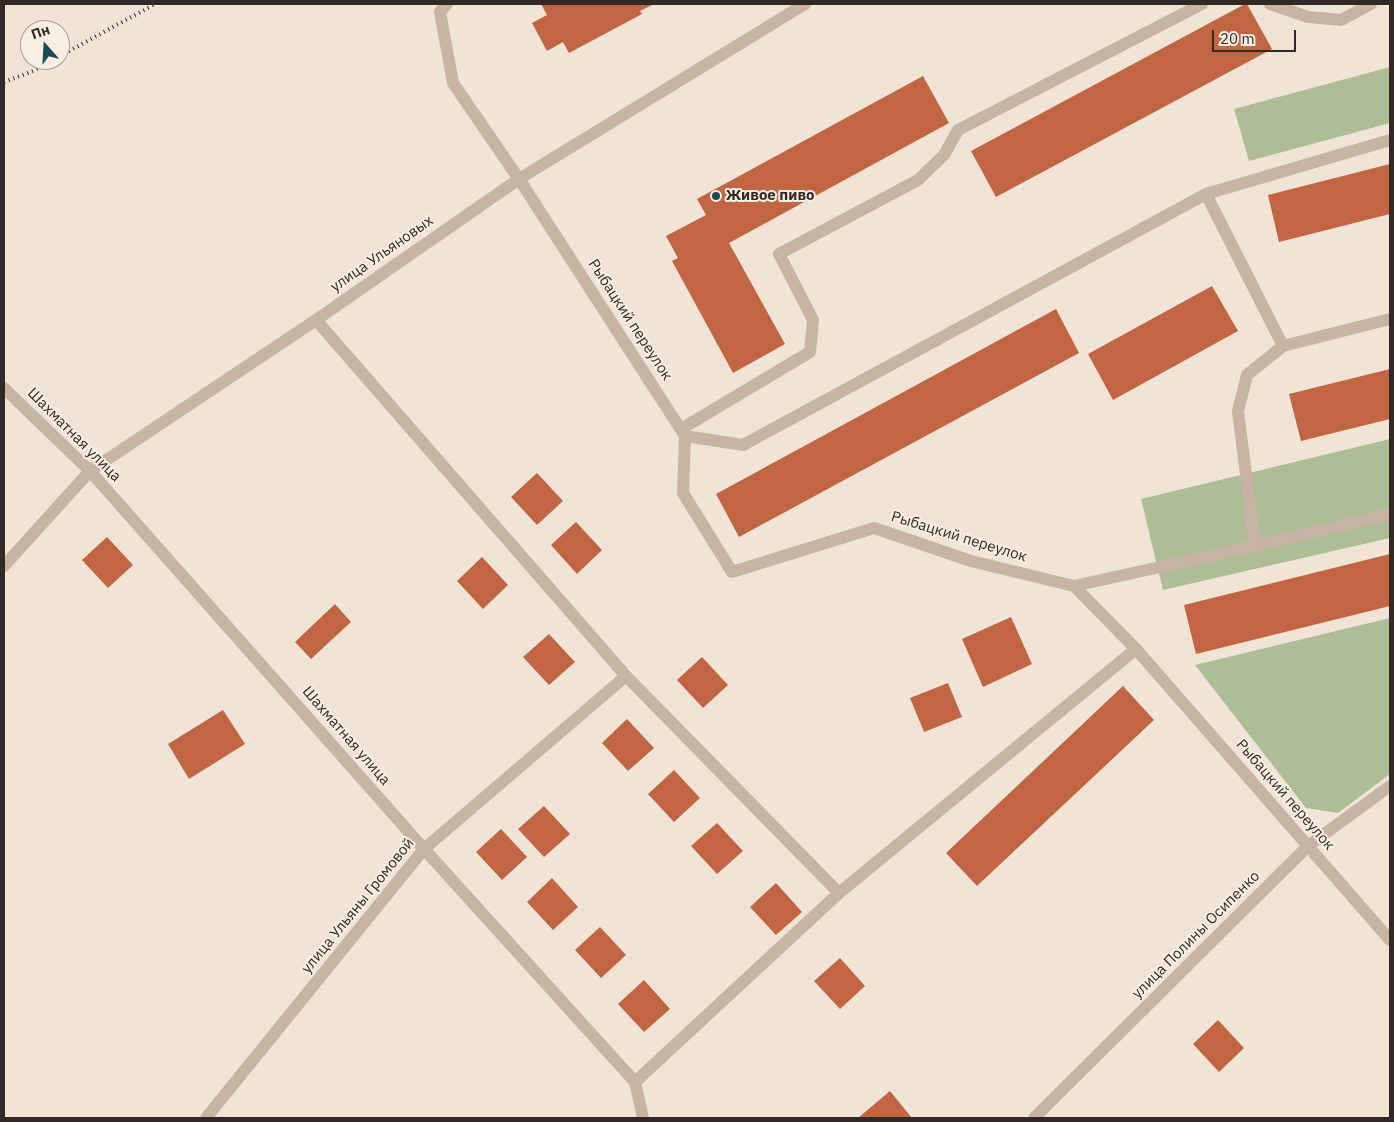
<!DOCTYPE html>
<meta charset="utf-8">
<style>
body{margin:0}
#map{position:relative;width:1394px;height:1122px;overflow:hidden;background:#efe4d6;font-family:"IBM Plex Sans",sans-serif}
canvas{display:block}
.frame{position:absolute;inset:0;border:5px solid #322925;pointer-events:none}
.north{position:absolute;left:20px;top:20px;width:50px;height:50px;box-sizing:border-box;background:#f8eee2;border:1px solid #a99f96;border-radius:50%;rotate:341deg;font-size:14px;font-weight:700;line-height:20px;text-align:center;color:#322925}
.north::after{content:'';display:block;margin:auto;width:18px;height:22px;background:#1c4c51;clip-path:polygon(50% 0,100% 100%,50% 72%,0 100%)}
.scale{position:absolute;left:1212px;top:30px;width:84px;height:22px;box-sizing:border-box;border:2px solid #322925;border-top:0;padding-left:6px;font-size:15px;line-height:18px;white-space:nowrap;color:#322925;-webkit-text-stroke:4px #f8eee2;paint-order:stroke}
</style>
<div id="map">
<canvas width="1394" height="1122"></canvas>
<div class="frame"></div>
<div class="north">Пн</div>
<div class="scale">20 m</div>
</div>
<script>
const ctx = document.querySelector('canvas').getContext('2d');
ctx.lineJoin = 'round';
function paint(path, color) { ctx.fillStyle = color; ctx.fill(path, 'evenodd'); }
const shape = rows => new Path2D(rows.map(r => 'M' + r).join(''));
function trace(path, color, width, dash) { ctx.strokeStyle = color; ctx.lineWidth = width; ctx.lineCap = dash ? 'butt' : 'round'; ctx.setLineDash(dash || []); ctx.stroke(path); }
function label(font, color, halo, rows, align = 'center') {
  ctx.font = font + ' "IBM Plex Sans",sans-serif'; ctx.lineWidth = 4; ctx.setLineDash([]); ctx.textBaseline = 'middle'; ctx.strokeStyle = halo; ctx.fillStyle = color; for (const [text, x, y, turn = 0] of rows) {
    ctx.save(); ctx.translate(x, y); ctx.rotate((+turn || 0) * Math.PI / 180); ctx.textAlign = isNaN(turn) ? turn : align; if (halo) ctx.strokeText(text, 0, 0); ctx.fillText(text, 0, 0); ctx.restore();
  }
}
paint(shape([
 [1390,67,1390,123,1249,161,1234,109],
 [1390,439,1390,538,1163,590,1141,499],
 [1390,618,1390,774,1338,813,1306,808,1195,665]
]), '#afbd97');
paint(shape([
 [541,4,654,4,640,11,642,14,569,53,563,42,547,51,532,23,547,15],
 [1245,4,1247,4,1272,49,996,197,971,151],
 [923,76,949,123,729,243,785,344,733,373,672,261,678,258,666,236,706,215,697,199],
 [1390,164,1390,214,1279,242,1268,195],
 [1212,286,1238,331,1113,400,1088,354],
 [1056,309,1079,353,739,537,716,494],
 [1390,369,1390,419,1301,441,1289,394],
 [537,473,563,501,537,525,511,497],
 [576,522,602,550,577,574,551,545],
 [107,537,133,565,108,588,82,560],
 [1390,554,1390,606,1196,654,1184,605],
 [482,557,508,585,483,609,457,581],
 [335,604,351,622,311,659,295,642],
 [1011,617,1032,664,983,687,962,639],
 [549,634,575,662,549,685,523,657],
 [702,657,728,685,703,708,677,680],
 [948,683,962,717,924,732,910,698],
 [1123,686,1154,720,977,886,946,853],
 [223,710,245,744,189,779,168,744],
 [627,719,654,748,628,771,602,743],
 [674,770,700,798,674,822,648,794],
 [544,806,570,834,544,857,518,829],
 [717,823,743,851,717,874,691,846],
 [501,829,527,857,502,880,476,852],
 [552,878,578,907,553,930,527,902],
 [776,883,802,912,776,935,750,907],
 [600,927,626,955,601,978,575,950],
 [840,958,865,986,840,1009,814,981],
 [644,980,670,1009,644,1032,618,1004],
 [1218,1020,1244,1048,1219,1072,1193,1044],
 [890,1091,912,1118,858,1118]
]), '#c26542');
trace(shape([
 [447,4,440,12,453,83,519,179],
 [1270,4,1308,17,1341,20,1371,4],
 [1206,194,1390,140],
 [681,429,810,352,813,320,779,254,918,180,944,155,958,130,1202,4],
 [685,436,743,445,1206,194,1283,346,1390,319],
 [1255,546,1238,411,1247,375,1283,346],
 [1074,586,1255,546,1390,514],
 [635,1082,839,893,1136,649]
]), '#c7b4a3', 12);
trace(shape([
 [519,179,685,436,683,493,732,572,874,528,971,561,1074,586,1136,649,1390,940],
 [316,320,626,676,839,893],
 [4,388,90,471,424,849,635,1082,643,1118],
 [206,1118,424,849,626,676],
 [1034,1118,1308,846,1390,786]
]), '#c7b4a3', 12);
trace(shape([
 [4,566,90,471,316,320,519,179,805,4]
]), '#c7b4a3', 12);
trace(shape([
 [60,56,155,4],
 [4,82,33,71,52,60]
]), '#322925', 4, [1, 4]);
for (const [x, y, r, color] of [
 [716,196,5,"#1c4c51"]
]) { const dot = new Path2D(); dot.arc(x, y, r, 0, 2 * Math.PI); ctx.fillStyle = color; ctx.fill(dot); trace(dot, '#f8eee2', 2); }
label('bold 15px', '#322925', '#f8eee2', [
 ["Живое пиво",726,196]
], 'left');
label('15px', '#322925', '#f8eee2', [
 ["улица Ульяновых",382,254,-35],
 ["Рыбацкий переулок",630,320,57],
 ["Шахматная улица",74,435,45],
 ["Рыбацкий переулок",959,537,17],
 ["Шахматная улица",346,736,49],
 ["Рыбацкий переулок",1285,795,49],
 ["улица Ульяны Громовой",358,906,-51],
 ["улица Полины Осипенко",1196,935,-45]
]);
</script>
